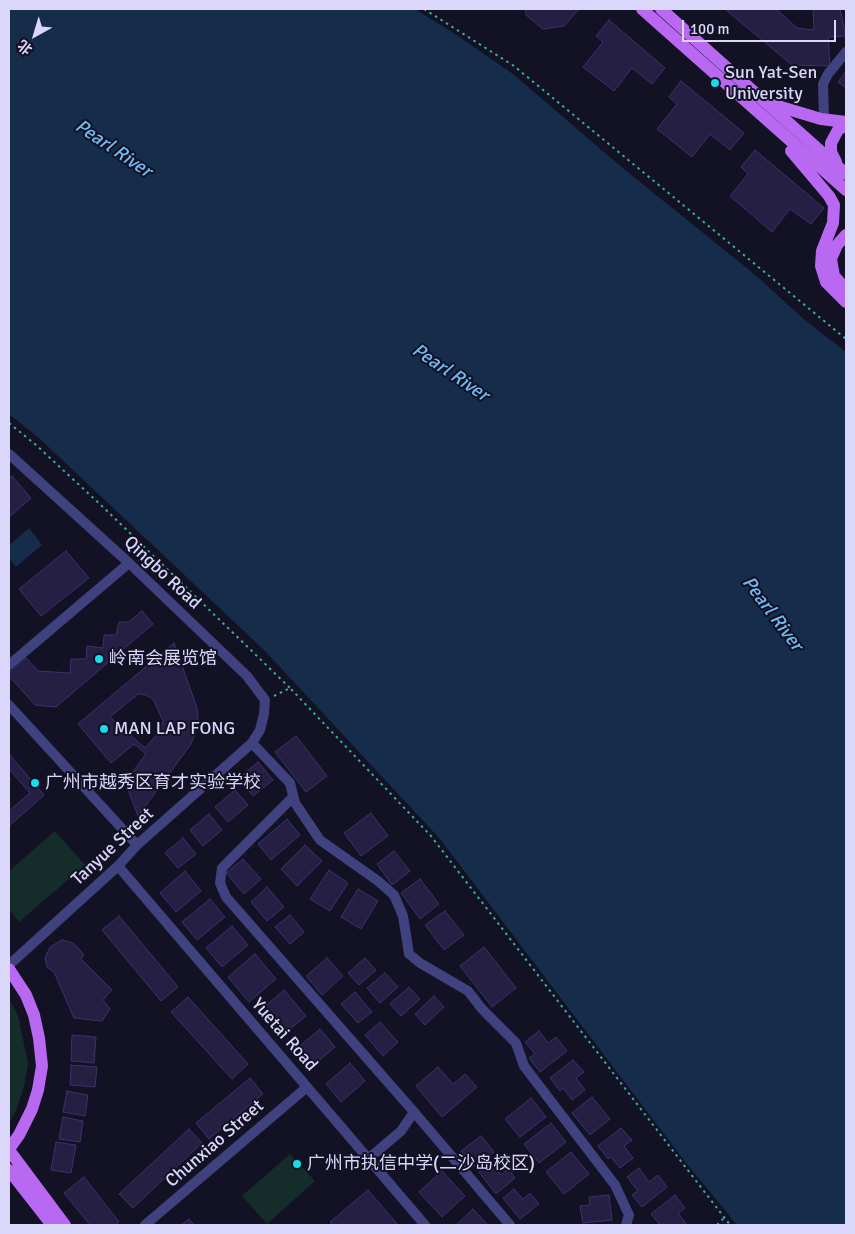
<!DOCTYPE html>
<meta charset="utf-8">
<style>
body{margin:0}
#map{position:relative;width:855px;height:1234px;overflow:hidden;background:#131124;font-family:Signika,"Noto Sans SC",sans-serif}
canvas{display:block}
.frame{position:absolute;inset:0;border:10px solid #dad7fb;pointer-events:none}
.north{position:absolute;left:10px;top:10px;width:50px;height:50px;-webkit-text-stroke:4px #131124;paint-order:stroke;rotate:219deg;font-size:14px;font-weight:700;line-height:20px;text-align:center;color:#dad7fb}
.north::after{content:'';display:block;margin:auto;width:18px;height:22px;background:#dad7fb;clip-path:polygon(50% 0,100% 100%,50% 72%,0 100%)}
.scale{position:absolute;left:682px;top:20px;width:154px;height:22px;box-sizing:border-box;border:2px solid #dad7fb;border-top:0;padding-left:6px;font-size:15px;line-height:18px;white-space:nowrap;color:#dad7fb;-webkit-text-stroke:4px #131124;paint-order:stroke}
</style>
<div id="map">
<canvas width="855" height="1234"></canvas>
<div class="frame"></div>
<div class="north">北</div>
<div class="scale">100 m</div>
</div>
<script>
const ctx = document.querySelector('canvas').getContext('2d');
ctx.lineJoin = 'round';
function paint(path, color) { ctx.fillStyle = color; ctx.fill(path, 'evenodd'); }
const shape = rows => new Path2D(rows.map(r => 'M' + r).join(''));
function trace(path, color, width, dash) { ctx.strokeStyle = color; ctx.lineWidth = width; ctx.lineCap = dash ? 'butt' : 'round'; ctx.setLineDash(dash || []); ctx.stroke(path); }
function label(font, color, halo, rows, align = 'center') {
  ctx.font = font + ' Signika,"Noto Sans SC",sans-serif'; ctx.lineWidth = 4; ctx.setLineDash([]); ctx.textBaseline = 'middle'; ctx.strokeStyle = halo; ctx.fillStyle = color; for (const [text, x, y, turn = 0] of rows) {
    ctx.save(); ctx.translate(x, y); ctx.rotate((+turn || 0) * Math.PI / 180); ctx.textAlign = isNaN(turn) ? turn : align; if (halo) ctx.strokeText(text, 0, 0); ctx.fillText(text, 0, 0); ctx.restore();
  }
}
paint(shape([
 [55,831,85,865,19,922,9,909,9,871],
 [9,999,18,1015,28,1063,24,1087,16,1110,9,1123],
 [290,1154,315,1181,267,1224,242,1196]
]), '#142d2b');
paint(shape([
 [9,9,415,9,455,34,513,74,619,165,753,273,806,321,846,352,846,1225,737,1225,686,1163,440,839,264,650,40,439,9,414],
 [29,528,42,545,16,567,9,558,9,545]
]), '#152c4a');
const building = shape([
 [525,9,579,9,564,26,543,29,526,15,525,9],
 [725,9,776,9,797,28,814,30,813,9,840,9,846,36,828,37,830,66,792,65,725,9],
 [609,20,665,68,652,84,632,68,614,91,583,67,603,42,596,36,609,20],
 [846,71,846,88,838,82,846,71],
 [681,81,744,133,730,150,710,134,692,157,657,129,677,104,669,97,681,81],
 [755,150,824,208,811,224,790,209,772,232,730,196,748,174,741,167,755,150],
 [12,476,31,498,9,517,9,478,12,476],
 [66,551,89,578,41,616,19,589,66,551],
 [142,611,153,624,56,707,35,705,9,676,9,673,26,658,38,671,70,673,71,659,86,659,87,646,103,648,104,635,116,635,119,622,129,622,142,611],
 [174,643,196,705,198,713,197,728,191,744,138,816,125,782,146,754,134,744,111,763,78,724,174,643],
 [138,694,146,695,153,699,163,721,160,731,145,748,110,717,138,694],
 [296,736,327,776,306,792,275,752,296,736],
 [9,754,44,795,9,826,9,809,10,810,30,793,9,769,9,754],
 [258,762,273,780,253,796,238,779,258,762],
 [235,790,248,805,228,822,215,807,235,790],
 [371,813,388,836,361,856,344,833,371,813],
 [209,814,222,830,203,846,190,830,209,814],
 [287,819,300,835,271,860,258,844,287,819],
 [183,838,196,854,178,868,165,853,183,838],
 [305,845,322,861,297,886,281,869,305,845],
 [394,851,410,871,392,885,377,864,394,851],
 [243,859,261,879,244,894,226,873,243,859],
 [329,870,348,883,330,911,310,899,329,870],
 [185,871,201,891,176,912,160,893,185,871],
 [420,879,439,904,420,919,401,893,420,879],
 [267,887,284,907,267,921,251,902,267,887],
 [358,889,378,901,361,929,341,917,358,889],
 [210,899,225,917,197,940,182,922,210,899],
 [445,911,464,935,444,950,425,925,445,911],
 [290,915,304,932,290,944,275,927,290,915],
 [119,916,178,987,161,1001,102,930,119,916],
 [232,926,248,945,222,967,206,948,232,926],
 [62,940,73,943,79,949,84,955,81,959,112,990,103,1000,110,1009,102,1021,74,1018,54,972,47,967,45,958,50,947,62,940],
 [484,947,516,988,492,1007,460,966,484,947],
 [255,954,276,979,249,1002,228,977,255,954],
 [327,958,343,976,322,995,306,976,327,958],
 [365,958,376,970,359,985,348,973,365,958],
 [385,973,398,987,380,1003,367,988,385,973],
 [409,987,420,999,401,1016,390,1004,409,987],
 [284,990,306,1016,282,1036,261,1010,284,990],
 [355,992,372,1012,358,1023,341,1004,355,992],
 [434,996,444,1007,425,1025,415,1014,434,996],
 [188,997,248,1064,232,1079,171,1012,188,997],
 [380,1022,398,1042,383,1056,365,1035,380,1022],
 [320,1029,335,1047,310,1068,295,1050,320,1029],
 [539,1031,548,1043,556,1037,567,1051,540,1072,529,1058,535,1054,525,1042,539,1031],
 [72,1035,96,1037,94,1063,71,1061,72,1035],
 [573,1060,584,1072,576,1078,585,1090,572,1100,563,1088,560,1091,550,1078,573,1060],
 [350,1063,365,1081,341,1102,326,1084,350,1063],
 [71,1065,97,1067,95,1087,70,1085,71,1065],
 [438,1067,453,1084,465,1074,477,1087,442,1117,416,1086,438,1067],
 [250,1078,263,1094,209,1139,196,1123,250,1078],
 [67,1091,88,1095,85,1116,63,1112,67,1091],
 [592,1097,610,1119,590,1135,572,1113,592,1097],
 [531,1098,546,1117,520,1137,505,1119,531,1098],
 [63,1117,83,1121,80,1142,59,1139,63,1117],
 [551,1123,566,1142,539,1163,524,1144,551,1123],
 [621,1128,632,1140,624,1146,633,1158,620,1168,611,1157,608,1159,598,1146,621,1128],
 [189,1129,202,1143,133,1208,119,1194,189,1129],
 [481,1136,494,1152,475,1167,461,1151,481,1136],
 [56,1142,76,1145,71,1173,51,1170,56,1142],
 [571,1152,589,1174,564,1194,546,1172,571,1152],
 [492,1162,501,1175,508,1169,515,1178,496,1194,479,1172,492,1162],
 [639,1168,649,1182,658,1175,667,1187,642,1207,632,1195,638,1191,627,1177,639,1168],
 [442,1171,465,1196,442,1217,419,1192,442,1171],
 [84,1177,119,1222,115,1225,90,1225,64,1193,84,1177],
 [514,1189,523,1199,530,1193,539,1204,520,1219,503,1198,514,1189],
 [368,1190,398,1225,333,1225,330,1222,368,1190],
 [609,1195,612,1220,583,1223,580,1206,590,1205,589,1197,609,1195],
 [675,1195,685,1208,678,1213,687,1225,666,1225,665,1224,660,1225,651,1214,675,1195],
 [473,1209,488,1225,456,1225,473,1209],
 [189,1219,194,1225,181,1225,189,1219]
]);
paint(building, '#241f43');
trace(building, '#3b336d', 1);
trace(shape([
 [424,9,514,66,846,339],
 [9,423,36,445,103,507,290,688],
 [274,696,290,688,431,836,730,1225],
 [717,1225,724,1218]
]), '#3aaca0', 2, [2.5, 4]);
trace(shape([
 [824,119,823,84,828,74,846,52],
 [9,454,129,563,247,676,265,700,264,714,260,730,252,743,137,845,118,866,9,965],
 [9,665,129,563],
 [9,705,137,845],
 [252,743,290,783,295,803,320,840,378,881,394,895,403,916,409,954,420,963,468,991,482,1009,516,1043,524,1066,615,1185,629,1215,626,1225],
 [293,797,222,868,220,883,226,897,414,1112,510,1225],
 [118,866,425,1225],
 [368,1159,401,1131,414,1112],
 [145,1225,307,1087]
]), '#40417f', 10);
trace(shape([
 [642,9,846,190],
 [661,9,846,174],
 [771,104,821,119,846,122],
 [791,151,829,196,834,205,833,223,822,251,821,266,826,282,846,302],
 [836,162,831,152,831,143,838,130,846,125],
 [846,235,837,245,831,259,834,276,846,289],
 [9,969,26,995,34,1015,39,1038,42,1066,38,1090,32,1109,19,1135,9,1149],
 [9,1150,65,1225],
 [9,1170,52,1225]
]), '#b868f1', 12);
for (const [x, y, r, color] of [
 [715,83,5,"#15deea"],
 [99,659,5,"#15deea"],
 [104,729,5,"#15deea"],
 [35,783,5,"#15deea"],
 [297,1164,5,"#15deea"]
]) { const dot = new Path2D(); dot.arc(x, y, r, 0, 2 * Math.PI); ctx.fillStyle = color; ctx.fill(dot); trace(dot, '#131124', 2); }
label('18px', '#dad7fb', '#131124', [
 ["Sun Yat-Sen",725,73],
 ["University",725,94],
 ["岭南会展览馆",109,659],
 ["MAN LAP FONG",114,729],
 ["广州市越秀区育才实验学校",45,783],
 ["广州市执信中学(二沙岛校区)",307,1164]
], 'left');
label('18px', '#dad7fb', '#131124', [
 ["Qingbo Road",162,573,43],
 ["Tanyue Street",113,847,-43],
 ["Yuetai Road",284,1035,49],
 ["Chunxiao Street",215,1144,-41]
]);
label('italic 19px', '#6fbbf2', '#131124', [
 ["Pearl River",113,149,34],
 ["Pearl River",450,373,34],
 ["Pearl River",772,614,53]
]);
</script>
